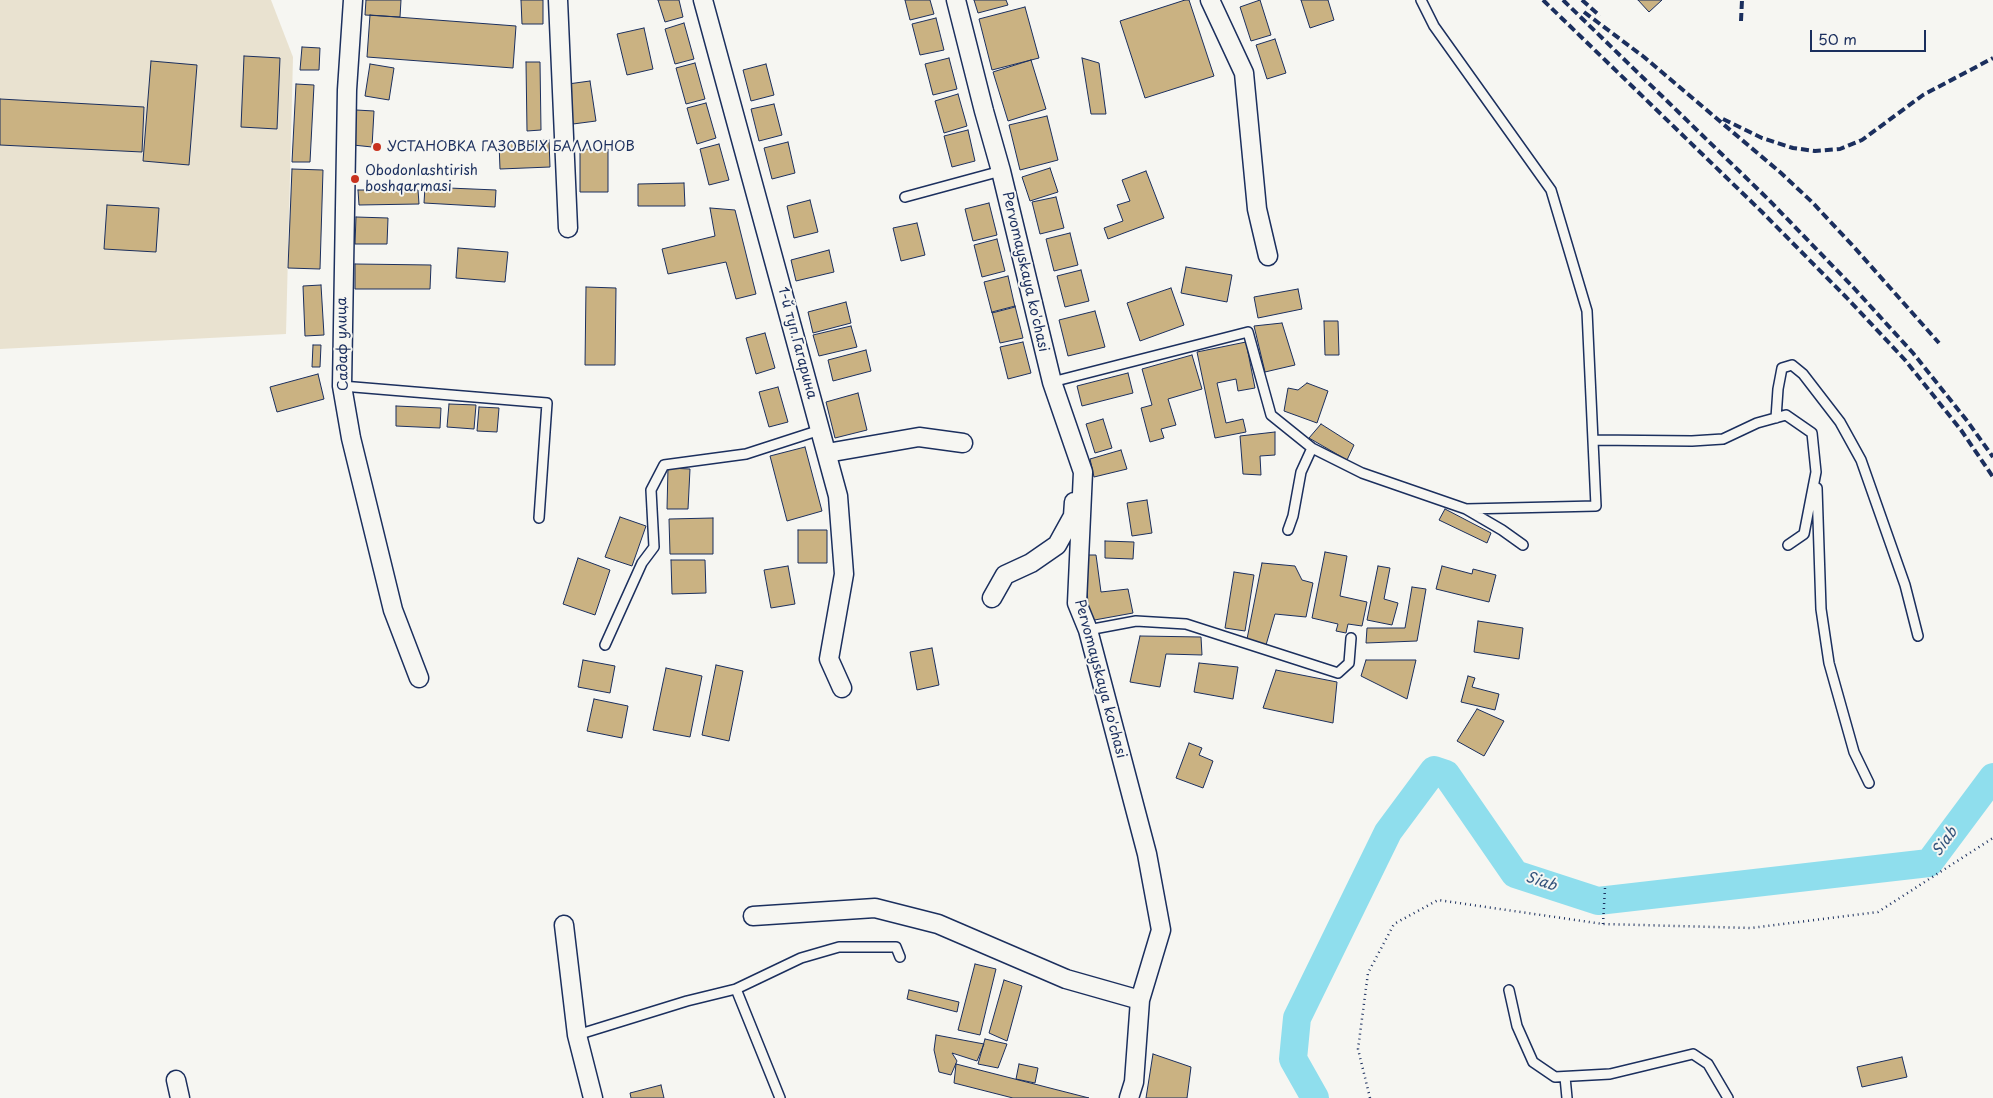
<!DOCTYPE html>
<meta charset="utf-8">
<style>
body{margin:0}
#map{position:relative;width:1993px;height:1098px;overflow:hidden;background:#f6f6f2;font-family:"Playpen Sans",sans-serif}
canvas{display:block}
.scale{position:absolute;left:1810px;top:30px;width:116px;height:22px;box-sizing:border-box;border:2px solid #1b2f5e;border-top:0;padding-left:6px;font-size:15px;line-height:18px;white-space:nowrap;color:#1b2f5e;-webkit-text-stroke:4px #f6f6f2;paint-order:stroke}
</style>
<div id="map">
<canvas width="1993" height="1098"></canvas>
<div class="scale">50 m</div>
</div>
<script>
const ctx = document.querySelector('canvas').getContext('2d');
ctx.lineJoin = 'round';
function paint(path, color) { ctx.fillStyle = color; ctx.fill(path, 'evenodd'); }
const shape = rows => new Path2D(rows.map(r => 'M' + r).join(''));
function trace(path, color, width, dash) { ctx.strokeStyle = color; ctx.lineWidth = width; ctx.lineCap = dash ? 'butt' : 'round'; ctx.setLineDash(dash || []); ctx.stroke(path); }
function label(font, color, halo, rows, align = 'center') {
  ctx.font = font + ' "Playpen Sans",sans-serif'; ctx.lineWidth = 4; ctx.setLineDash([]); ctx.textBaseline = 'middle'; ctx.strokeStyle = halo; ctx.fillStyle = color; for (const [text, x, y, turn = 0] of rows) {
    ctx.save(); ctx.translate(x, y); ctx.rotate((+turn || 0) * Math.PI / 180); ctx.textAlign = isNaN(turn) ? turn : align; if (halo) ctx.strokeText(text, 0, 0); ctx.fillText(text, 0, 0); ctx.restore();
  }
}
paint(shape([
 [0,0,271,0,293,57,286,334,0,349]
]), '#e9e2d0');
trace(shape([
 [1315,1098,1293,1059,1297,1018,1388,832,1434,770,1446,774,1515,874,1598,901,1929,863,1993,777]
]), '#8fdeed', 28);
const building = shape([
 [366,0,401,0,400,17,365,15,366,0],
 [521,0,543,0,543,24,522,24,521,0],
 [658,0,679,0,683,17,665,22,658,0],
 [905,0,930,0,934,14,910,20,905,0],
 [974,0,1006,0,1008,5,978,13,974,0],
 [1185,0,1189,0,1214,76,1145,98,1120,21,1185,0],
 [1260,0,1271,35,1251,41,1240,7,1260,0],
 [1301,0,1328,0,1334,20,1310,28,1301,0],
 [1638,0,1662,0,1649,12,1638,0],
 [1025,7,1039,58,992,70,979,19,1025,7],
 [370,15,516,26,513,68,367,57,370,15],
 [936,18,944,50,920,55,912,24,936,18],
 [684,23,694,59,675,64,665,29,684,23],
 [644,28,653,69,627,75,617,34,644,28],
 [1275,39,1286,73,1267,79,1256,45,1275,39],
 [302,47,320,48,319,70,300,70,302,47],
 [244,56,280,58,277,129,241,127,244,56],
 [949,58,957,89,933,95,925,64,949,58],
 [1082,58,1099,63,1106,114,1091,114,1082,58],
 [1031,60,1046,109,1008,121,993,72,1031,60],
 [151,61,197,65,189,165,143,161,151,61],
 [526,62,540,62,541,130,527,131,526,62],
 [695,63,705,99,686,104,676,68,695,63],
 [370,64,394,68,389,100,365,96,370,64],
 [766,64,774,95,751,101,743,70,766,64],
 [590,81,596,121,573,124,568,84,590,81],
 [296,84,314,85,310,162,292,162,296,84],
 [958,94,967,126,944,133,935,101,958,94],
 [0,99,144,107,142,152,0,145,0,99],
 [706,103,716,138,697,144,687,108,706,103],
 [774,104,782,135,759,141,751,109,774,104],
 [356,110,374,111,372,147,353,145,356,110],
 [1047,116,1058,160,1020,170,1009,125,1047,116],
 [968,130,975,161,952,167,944,136,968,130],
 [549,140,550,167,500,169,499,143,549,140],
 [788,142,795,173,772,179,764,148,788,142],
 [719,144,729,180,709,185,700,149,719,144],
 [580,149,608,149,608,192,580,192,580,149],
 [1050,168,1058,192,1030,201,1022,177,1050,168],
 [292,169,323,170,320,269,288,268,292,169],
 [1146,171,1164,218,1108,239,1104,228,1123,221,1117,205,1130,201,1122,180,1146,171],
 [684,183,685,206,638,206,638,184,684,183],
 [425,187,496,190,495,207,424,203,425,187],
 [358,190,418,190,419,204,359,205,358,190],
 [1056,197,1064,228,1040,234,1032,202,1056,197],
 [810,200,818,232,794,238,787,206,810,200],
 [989,203,997,235,973,241,965,209,989,203],
 [107,205,159,208,156,252,104,249,107,205],
 [710,208,735,210,756,294,736,299,726,262,668,274,662,249,715,236,710,208],
 [356,217,388,218,387,244,355,244,356,217],
 [917,223,925,255,901,261,893,228,917,223],
 [1070,233,1078,265,1054,271,1046,239,1070,233],
 [997,239,1005,271,982,277,974,245,997,239],
 [458,248,508,252,505,282,456,278,458,248],
 [829,250,834,272,796,281,791,260,829,250],
 [355,264,431,265,430,289,355,289,355,264],
 [1186,267,1232,275,1227,302,1181,293,1186,267],
 [1081,270,1089,301,1065,307,1057,276,1081,270],
 [1008,276,1015,307,992,313,984,282,1008,276],
 [321,285,324,335,305,336,303,286,321,285],
 [586,287,616,288,615,365,585,365,586,287],
 [1171,288,1184,325,1140,341,1127,303,1171,288],
 [1298,289,1302,309,1258,318,1254,297,1298,289],
 [846,302,851,323,813,333,808,312,846,302],
 [1015,306,1023,338,1000,343,992,312,1015,306],
 [1095,311,1105,347,1068,356,1059,320,1095,311],
 [1324,321,1338,321,1339,355,1325,355,1324,321],
 [1282,323,1295,365,1265,372,1254,326,1282,323],
 [851,326,857,347,819,356,813,335,851,326],
 [765,333,775,368,756,374,746,338,765,333],
 [1023,342,1031,373,1008,379,1000,347,1023,342],
 [1246,342,1255,388,1238,391,1236,379,1217,383,1226,423,1243,419,1246,432,1215,438,1197,352,1246,342],
 [313,345,321,345,320,367,312,367,313,345],
 [866,350,871,371,833,381,828,360,866,350],
 [1192,355,1202,389,1168,399,1176,425,1161,429,1164,438,1150,442,1141,408,1152,405,1142,369,1192,355],
 [1128,373,1133,393,1082,406,1077,386,1128,373],
 [318,374,324,399,277,412,270,387,318,374],
 [1307,383,1328,391,1317,423,1284,411,1288,388,1298,390,1307,383],
 [778,387,788,422,769,427,759,392,778,387],
 [858,393,867,430,835,438,826,402,858,393],
 [449,404,476,405,474,429,447,427,449,404],
 [396,406,441,408,440,428,396,426,396,406],
 [479,407,499,408,497,432,477,431,479,407],
 [1103,419,1112,448,1095,453,1086,424,1103,419],
 [1321,424,1354,445,1347,460,1309,438,1321,424],
 [1275,432,1275,455,1260,456,1261,475,1243,474,1240,436,1275,432],
 [805,447,822,511,787,521,770,456,805,447],
 [1121,450,1127,469,1094,477,1090,459,1121,450],
 [668,468,690,469,688,509,667,509,668,468],
 [1147,500,1152,533,1132,536,1127,503,1147,500],
 [1445,509,1491,533,1487,543,1439,520,1445,509],
 [620,517,646,526,632,566,605,557,620,517],
 [713,518,713,554,670,554,669,519,713,518],
 [798,530,827,530,827,563,798,563,798,530],
 [1105,541,1134,542,1133,559,1105,558,1105,541],
 [1325,552,1347,556,1340,596,1367,602,1362,626,1348,624,1346,633,1336,631,1338,624,1312,618,1325,552],
 [1085,555,1096,555,1101,592,1128,589,1133,613,1089,621,1085,555],
 [578,558,610,570,595,615,563,604,578,558],
 [671,560,705,560,706,593,672,594,671,560],
 [1262,563,1295,566,1302,580,1313,583,1306,617,1275,614,1266,645,1247,639,1262,563],
 [788,566,795,604,771,608,764,570,788,566],
 [1378,566,1390,568,1384,599,1398,603,1392,625,1367,620,1378,566],
 [1442,566,1472,574,1473,569,1496,575,1489,602,1436,589,1442,566],
 [1234,572,1254,575,1245,631,1225,628,1234,572],
 [1412,587,1426,589,1417,641,1366,643,1367,628,1405,628,1412,587],
 [1478,621,1523,628,1519,659,1474,652,1478,621],
 [1140,636,1201,637,1202,655,1166,654,1160,687,1130,682,1140,636],
 [932,648,939,685,917,690,910,652,932,648],
 [583,660,615,666,610,693,578,687,583,660],
 [1366,660,1416,660,1407,699,1361,676,1366,660],
 [1199,663,1238,667,1233,699,1194,692,1199,663],
 [716,665,743,671,729,741,702,735,716,665],
 [666,668,702,676,690,737,653,730,666,668],
 [1276,670,1337,682,1333,723,1263,708,1276,670],
 [1468,676,1475,678,1472,687,1499,694,1495,710,1461,702,1468,676],
 [594,699,628,706,622,738,587,731,594,699],
 [1477,709,1504,721,1484,756,1457,741,1477,709],
 [1189,743,1202,748,1199,755,1213,761,1203,788,1176,778,1189,743],
 [975,964,996,969,980,1035,958,1030,975,964],
 [1004,980,1022,986,1007,1041,989,1033,1004,980],
 [909,990,959,1002,957,1012,907,999,909,990],
 [936,1035,984,1044,977,1061,952,1053,957,1061,951,1075,939,1072,934,1050,936,1035],
 [985,1039,1007,1044,998,1068,978,1064,985,1039],
 [1153,1054,1191,1067,1187,1098,1146,1098,1153,1054],
 [1902,1057,1907,1077,1862,1087,1857,1067,1902,1057],
 [956,1064,1089,1098,1013,1098,954,1083,956,1064],
 [1019,1064,1038,1068,1035,1083,1016,1079,1019,1064],
 [661,1085,664,1098,631,1098,630,1093,661,1085]
]);
paint(building, '#cab282');
trace(building, '#1b2f5e', 1);
const service = shape([
 [905,197,1001,171],
 [1052,382,1248,332,1271,415,1312,448,1362,473,1466,509,1596,506,1587,311,1551,190,1434,26,1421,0],
 [342,386,547,403,539,518],
 [1776,418,1778,389,1782,368,1792,365,1803,374,1840,422,1861,460,1905,585,1918,636],
 [1593,440,1692,441,1723,439,1757,423,1786,415,1812,433,1816,472,1804,534,1788,545],
 [1817,488,1821,609,1829,663,1854,752,1869,783],
 [1466,509,1502,530,1523,545],
 [1288,530,1293,516,1301,472,1312,448],
 [1088,630,1136,621,1186,624,1338,673,1349,663,1351,638],
 [605,645,642,563,654,547,651,490,664,465,746,454,820,430],
 [1509,990,1517,1026,1533,1062,1555,1077,1610,1074,1693,1054,1708,1064,1728,1098],
 [577,1035,687,1001,736,989],
 [1565,1077,1567,1098],
 [780,1098,736,989,801,958,839,947,896,947,900,957]
]);
const minor = shape([
 [353,0,347,90,342,386,351,438,393,610,419,678],
 [558,0,568,228],
 [703,0,838,496,844,574,829,659,842,688],
 [956,0,984,111,1001,171,1052,382,1083,472,1077,603,1088,630,1147,854,1161,930,1140,1000,1134,1082,1129,1098],
 [1210,0,1244,73,1257,209,1268,256],
 [827,453,919,437,963,443],
 [992,598,1005,575,1031,563,1057,545,1073,516,1074,502],
 [753,916,875,908,938,924,1066,979,1140,1000],
 [564,925,577,1035,593,1098],
 [176,1080,180,1098]
]);
trace(service, '#1b2f5e', 12);
trace(minor, '#1b2f5e', 21);
trace(shape([
 [1603,924,1605,888],
 [1370,1098,1358,1049,1368,973,1394,924,1438,900,1603,924,1751,928,1878,912,1993,838]
]), '#1b2f5e', 2.5, [1, 4]);
trace(service, '#f6f6f2', 9);
trace(minor, '#f6f6f2', 18);
trace(shape([
 [1543,0,1761,211,1846,297,1905,360,1961,430,1993,477],
 [1563,0,1769,200,1853,287,1913,353,1968,422,1993,457],
 [1582,0,1600,16],
 [1584,12,1644,57,1781,173,1812,202,1854,247,1939,343],
 [1741,21,1742,0],
 [1723,119,1762,138,1793,148,1815,151,1840,149,1862,140,1923,95,1993,58]
]), '#1b2f5e', 4, [8, 4]);
for (const [x, y, r, color] of [
 [377,147,5,"#c8321e"],
 [355,179,5,"#c8321e"]
]) { const dot = new Path2D(); dot.arc(x, y, r, 0, 2 * Math.PI); ctx.fillStyle = color; ctx.fill(dot); trace(dot, '#f6f6f2', 2); }
label('14px', '#1b2f5e', '#f6f6f2', [
 ["УСТАНОВКА ГАЗОВЫХ БАЛЛОНОВ",387,147],
 ["Obodonlashtirish",365,171],
 ["boshqarmasi",365,187]
], 'left');
label('14px', '#1b2f5e', '#f6f6f2', [
 ["Pervomayskaya ko'chasi",1025,272,77],
 ["1-й туп.Гагарина",797,343,75],
 ["Садаф улица",343,344,-91],
 ["Pervomayskaya ko'chasi",1100,679,75]
]);
label('italic 15px', '#32527b', '#f6f6f2', [
 ["Siab",1945,842,-54],
 ["Siab",1541,882,18]
]);
</script>
